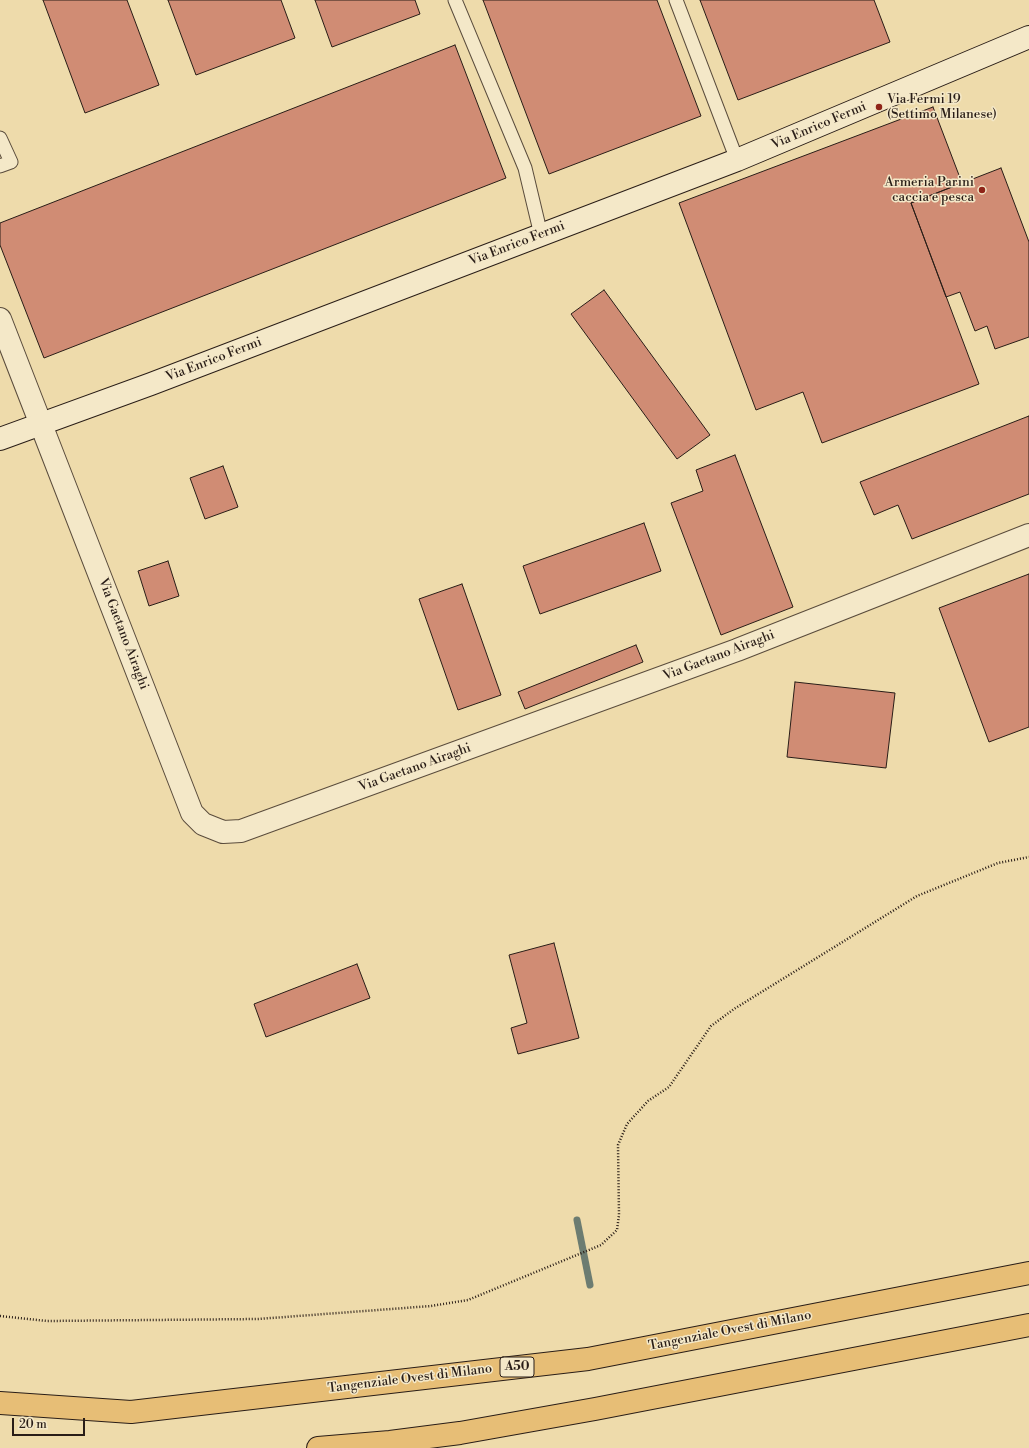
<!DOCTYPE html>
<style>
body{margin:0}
#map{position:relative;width:1029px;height:1448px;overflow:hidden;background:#eedbab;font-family:"Libre Bodoni",serif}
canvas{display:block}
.scale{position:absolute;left:12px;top:1418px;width:73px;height:18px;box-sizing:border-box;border:2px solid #291d17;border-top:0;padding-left:5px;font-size:12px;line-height:14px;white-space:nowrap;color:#291d17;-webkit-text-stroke:3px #f4e8c8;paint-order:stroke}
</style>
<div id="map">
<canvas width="1029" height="1448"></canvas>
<div class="scale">20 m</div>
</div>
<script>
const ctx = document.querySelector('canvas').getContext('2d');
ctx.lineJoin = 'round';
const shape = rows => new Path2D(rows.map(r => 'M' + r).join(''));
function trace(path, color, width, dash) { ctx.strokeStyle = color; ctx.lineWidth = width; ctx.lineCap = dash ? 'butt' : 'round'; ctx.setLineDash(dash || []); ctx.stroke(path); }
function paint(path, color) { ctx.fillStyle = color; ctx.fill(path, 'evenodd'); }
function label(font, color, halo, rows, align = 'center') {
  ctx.font = font + ' "Libre Bodoni",serif'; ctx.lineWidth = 3; ctx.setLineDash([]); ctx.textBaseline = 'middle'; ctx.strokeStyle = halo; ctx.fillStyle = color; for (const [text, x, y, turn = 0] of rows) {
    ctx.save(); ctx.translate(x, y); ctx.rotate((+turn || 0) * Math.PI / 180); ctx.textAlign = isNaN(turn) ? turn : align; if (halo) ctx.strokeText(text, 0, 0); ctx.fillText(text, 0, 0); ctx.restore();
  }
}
trace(shape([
 [577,1220,590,1285]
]), '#6c7c71', 7);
const building = shape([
 [43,0,127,0,159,85,85,113,43,0],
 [168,0,281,0,295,38,196,75,168,0],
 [315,0,415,0,420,14,332,47,315,0],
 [483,0,657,0,701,116,549,174,483,0],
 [700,0,874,0,890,42,738,100,700,0],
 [455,45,506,178,44,358,0,245,0,223,455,45],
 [933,107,962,183,911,203,979,384,822,443,803,392,756,410,679,203,933,107],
 [1001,168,1029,242,1029,337,995,349,987,326,975,331,960,292,946,297,911,203,1001,168],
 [604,290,710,435,677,459,571,314,604,290],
 [1029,416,1029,494,912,539,898,505,874,515,860,482,1029,416],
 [735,455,793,607,721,635,671,503,703,491,696,470,735,455],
 [223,466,238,507,205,519,190,478,223,466],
 [644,523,661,571,540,614,523,566,644,523],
 [168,561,179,596,149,606,138,571,168,561],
 [1029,574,1029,727,989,742,939,608,1029,574],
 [462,584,501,695,458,710,419,599,462,584],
 [636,645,643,662,525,709,518,692,636,645],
 [795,682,895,693,886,768,787,757,795,682],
 [554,943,579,1038,518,1054,511,1028,527,1023,509,955,554,943],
 [357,964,370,998,266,1037,254,1004,357,964]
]);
paint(building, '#d08c74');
trace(building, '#291d17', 1);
const lane = shape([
 [455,0,525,168,541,235],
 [676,0,737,160],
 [0,138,11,162,0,166]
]);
const street = shape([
 [0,319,192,813,203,824,223,832,241,831,737,650,1029,535]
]);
const secondary = shape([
 [0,439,151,384,737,160,1029,37]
]);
const highway = shape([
 [0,1403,131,1412,588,1359,1029,1273],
 [318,1448,390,1442,460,1433,595,1409,1029,1325]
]);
trace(lane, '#5a4c3c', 15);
trace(street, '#5a4c3c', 24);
trace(secondary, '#291d17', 24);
trace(highway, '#291d17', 24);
trace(shape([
 [0,1316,47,1321,258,1319,431,1306,468,1300,601,1245,617,1230,619,1215,618,1145,627,1124,648,1101,669,1087,711,1026,734,1009,917,896,998,863,1029,857]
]), '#291d17', 2.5, [1, 2]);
trace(lane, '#f4e8c8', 13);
trace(street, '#f4e8c8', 22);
trace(secondary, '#f4e8c8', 22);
trace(highway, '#e7be76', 22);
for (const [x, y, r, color] of [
 [879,107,4,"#8f2418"],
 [982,190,4,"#8f2418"]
]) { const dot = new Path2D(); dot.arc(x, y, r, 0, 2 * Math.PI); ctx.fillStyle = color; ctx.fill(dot); trace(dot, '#f4e8c8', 1.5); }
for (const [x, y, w] of [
 [517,1367,34]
]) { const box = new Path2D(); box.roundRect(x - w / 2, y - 10, w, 20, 3); ctx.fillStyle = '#f4e8c8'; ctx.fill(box); trace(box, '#291d17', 1); }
label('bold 12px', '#291d17', null, [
 ["A50",517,1367]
]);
label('13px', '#291d17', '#f4e8c8', [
 ["Via Fermi 19",887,100],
 ["(Settimo Milanese)",887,115],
 ["Armeria Parini",974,183,"right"],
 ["caccia e pesca",974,198,"right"]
], 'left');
label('13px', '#291d17', '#f4e8c8', [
 ["Via Enrico Fermi",819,126,-23],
 ["Via Enrico Fermi",517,244,-21],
 ["Via Enrico Fermi",214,360,-21],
 ["Via Gaetano Airaghi",123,634,69],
 ["Via Gaetano Airaghi",719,656,-21],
 ["Via Gaetano Airaghi",415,768,-20],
 ["Tangenziale Ovest di Milano",730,1331,-11],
 ["Tangenziale Ovest di Milano",410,1379,-7]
]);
</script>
